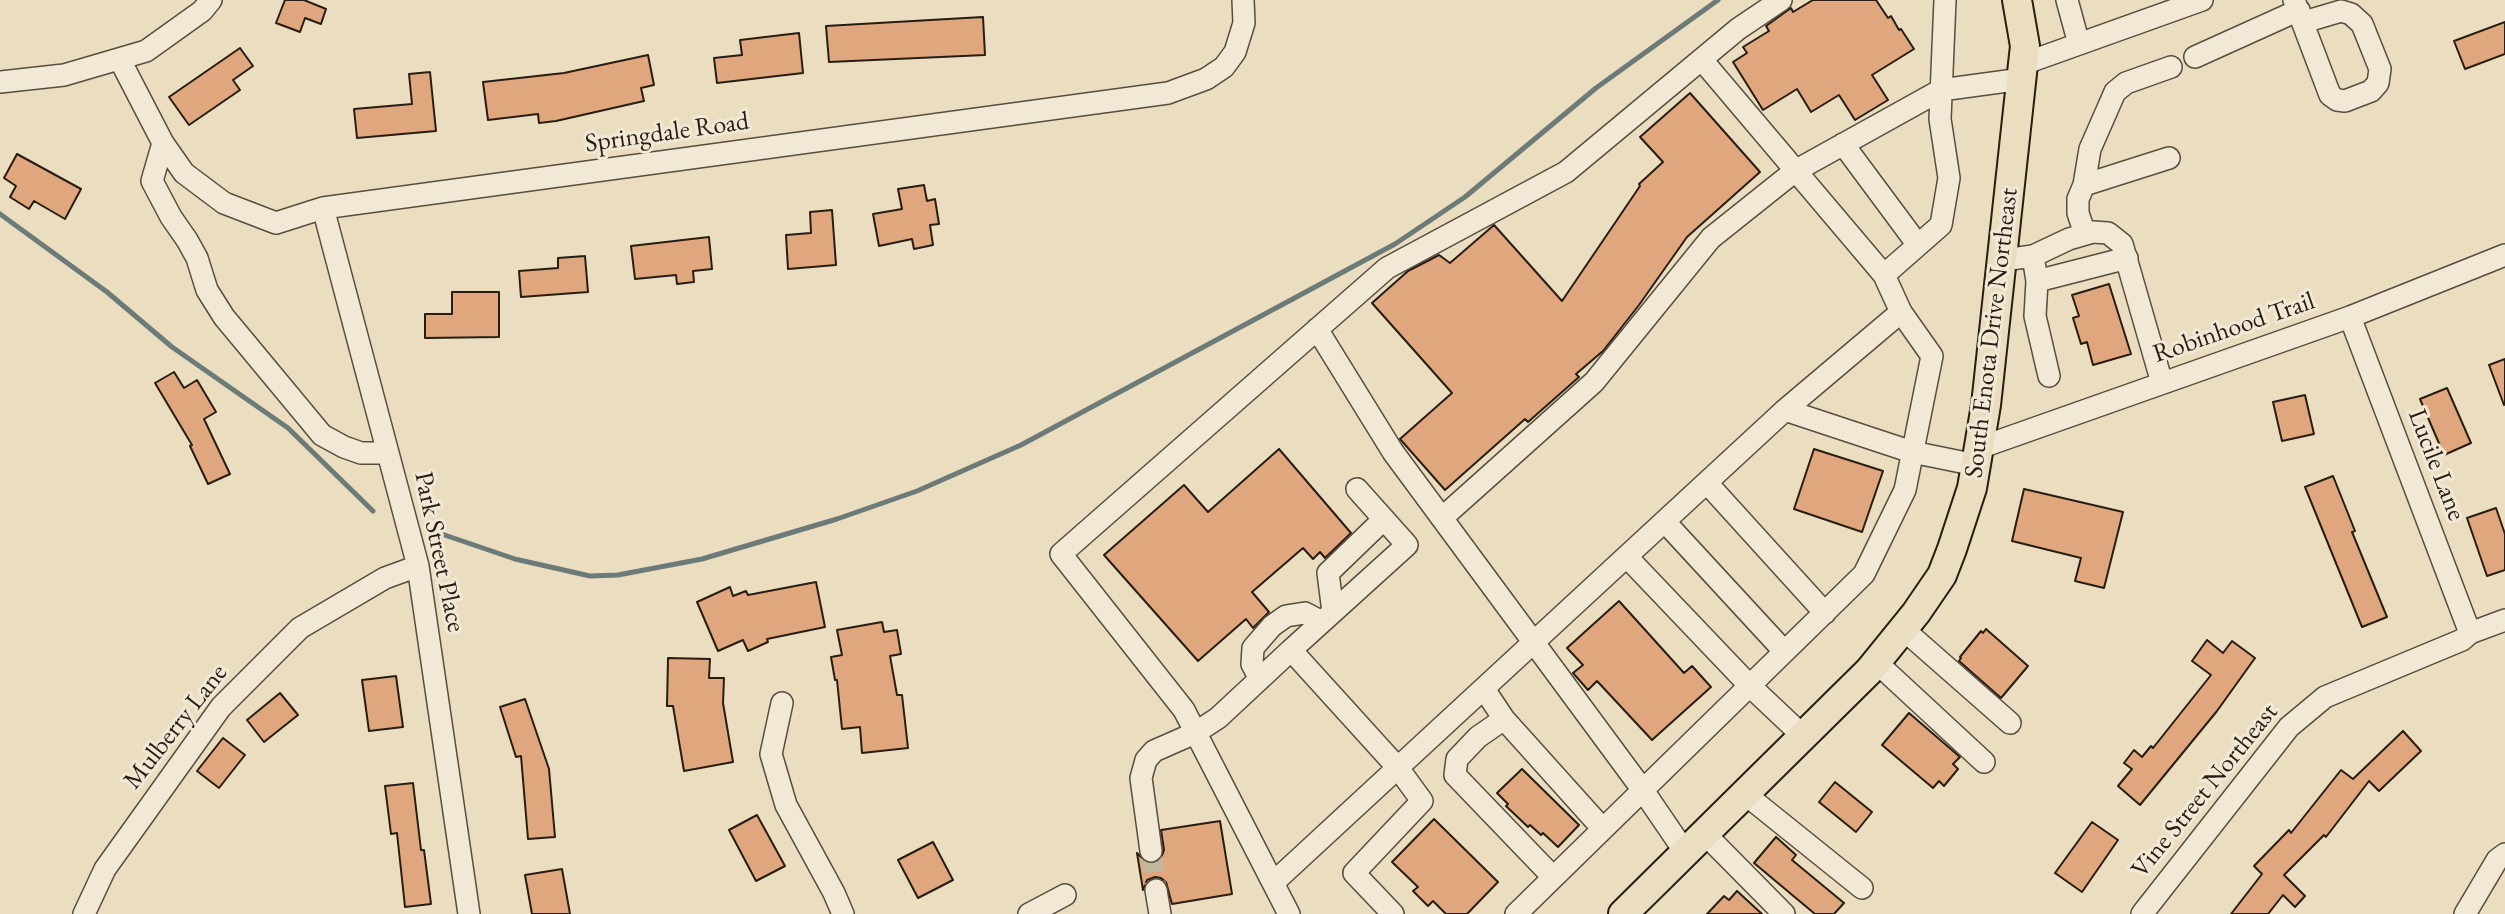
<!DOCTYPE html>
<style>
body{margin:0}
canvas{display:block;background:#eaddc0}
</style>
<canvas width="2505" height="914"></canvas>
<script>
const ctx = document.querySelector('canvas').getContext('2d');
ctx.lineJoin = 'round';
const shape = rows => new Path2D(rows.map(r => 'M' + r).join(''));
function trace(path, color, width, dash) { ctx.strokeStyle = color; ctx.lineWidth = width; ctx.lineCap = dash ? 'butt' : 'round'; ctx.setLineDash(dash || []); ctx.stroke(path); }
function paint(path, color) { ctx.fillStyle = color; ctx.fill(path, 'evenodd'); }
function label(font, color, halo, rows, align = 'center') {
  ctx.font = font + ' "EB Garamond",serif'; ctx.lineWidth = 6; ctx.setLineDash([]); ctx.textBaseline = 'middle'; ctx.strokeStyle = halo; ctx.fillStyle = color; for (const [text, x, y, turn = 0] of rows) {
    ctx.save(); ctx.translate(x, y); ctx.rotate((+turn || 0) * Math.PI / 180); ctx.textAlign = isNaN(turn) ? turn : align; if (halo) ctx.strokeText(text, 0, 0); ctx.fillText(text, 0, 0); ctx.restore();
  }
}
trace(shape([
 [0,214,107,292,172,347,288,428,373,511],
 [427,529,515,559,590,576,618,575,702,559,837,519,917,491,1021,445,1395,244,1465,197,1596,88,1718,0]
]), '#6d7b78', 5);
const building = shape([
 [285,0,304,0,326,9,321,24,305,18,300,32,276,23,285,0],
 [1813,0,1876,0,1888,18,1891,16,1899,30,1901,29,1914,49,1872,75,1888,100,1855,120,1839,95,1811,112,1797,89,1763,110,1733,62,1747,53,1743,47,1769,31,1766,26,1791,8,1793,12,1813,0],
 [983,17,985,55,829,62,826,26,983,17],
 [2505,22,2505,54,2465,69,2454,41,2505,22],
 [799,33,803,73,717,83,714,58,742,55,740,40,799,33],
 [240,48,253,66,233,80,240,90,189,125,169,97,240,48],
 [648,55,654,85,641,88,644,101,556,121,539,123,538,114,488,120,483,82,564,73,648,55],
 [430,72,436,131,357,138,354,109,412,104,409,74,430,72],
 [1690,93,1760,172,1687,237,1639,305,1603,351,1576,374,1579,377,1528,422,1525,419,1445,490,1400,439,1452,393,1372,303,1408,271,1439,255,1450,263,1494,225,1562,301,1640,186,1639,184,1663,162,1640,137,1690,93],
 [17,154,81,189,65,219,34,201,29,209,10,197,16,186,4,178,17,154],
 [924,185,927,201,935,199,939,224,930,225,933,245,914,249,912,239,879,246,873,214,902,209,898,189,924,185],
 [832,210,836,265,788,269,786,235,811,233,810,212,832,210],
 [709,237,712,269,693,271,694,282,677,284,676,275,635,279,631,246,709,237],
 [585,256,588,292,521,297,519,271,558,268,558,258,585,256],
 [2109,284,2131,354,2093,365,2087,342,2081,344,2073,318,2079,316,2072,295,2109,284],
 [452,292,499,292,499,337,425,338,425,314,452,314,452,292],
 [2505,359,2505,404,2504,405,2489,365,2505,359],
 [174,372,184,388,197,380,216,412,204,419,230,474,208,484,190,446,192,445,155,383,174,372],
 [2447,388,2471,443,2444,455,2420,399,2447,388],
 [2305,395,2314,434,2282,441,2273,402,2305,395],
 [1279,449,1351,533,1325,558,1320,552,1313,559,1303,548,1252,592,1269,612,1253,628,1246,619,1198,661,1104,555,1184,485,1208,512,1279,449],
 [1814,449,1883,471,1862,532,1794,509,1814,449],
 [2333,476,2355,531,2352,532,2387,617,2362,627,2305,487,2333,476],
 [2024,489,2123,512,2104,588,2075,581,2081,558,2012,541,2024,489],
 [2496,508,2505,534,2505,570,2487,576,2467,518,2496,508],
 [816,582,825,627,767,639,768,642,748,651,743,640,718,651,697,602,730,587,733,596,746,591,748,595,816,582],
 [1619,601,1684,673,1692,666,1711,687,1652,740,1597,681,1588,690,1573,673,1583,665,1567,648,1619,601],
 [882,622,884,632,897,630,901,654,890,656,897,695,902,695,908,748,862,753,860,727,842,729,837,680,835,680,831,657,842,655,837,630,882,622],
 [1986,629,2028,666,2001,698,1959,661,1961,658,1960,657,1981,631,1983,633,1986,629],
 [2207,640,2223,653,2232,641,2255,658,2217,711,2140,805,2118,786,2132,769,2124,763,2134,750,2142,757,2151,746,2153,748,2211,675,2192,661,2207,640],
 [668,658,710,659,709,678,724,678,723,703,733,762,684,771,673,706,667,706,668,658],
 [396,676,403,727,369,731,362,680,396,676],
 [280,693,298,715,264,742,247,720,280,693],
 [525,699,549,769,555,837,528,839,521,756,516,757,500,707,525,699],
 [1909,713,1960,757,1953,764,1958,769,1944,786,1939,781,1933,788,1882,745,1909,713],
 [2403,731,2421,751,2379,791,2369,781,2326,837,2324,835,2284,875,2305,896,2295,907,2283,895,2268,914,2231,914,2262,874,2254,866,2289,830,2291,833,2341,770,2353,779,2403,731],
 [223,738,245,755,219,788,197,771,223,738],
 [1522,769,1579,825,1558,847,1543,833,1541,835,1530,825,1528,827,1506,806,1508,804,1497,793,1522,769],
 [1835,782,1872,812,1856,832,1819,802,1835,782],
 [413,783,421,850,424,850,431,904,405,907,397,833,391,834,385,786,413,783],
 [757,815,785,866,756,881,729,830,757,815],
 [1434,819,1498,882,1467,914,1446,914,1433,901,1428,906,1413,891,1418,887,1392,862,1434,819],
 [1220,821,1232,894,1172,904,1166,882,1161,878,1155,877,1147,880,1143,890,1137,853,1147,863,1160,861,1164,850,1161,830,1220,821],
 [2092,822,2118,840,2082,892,2055,873,2092,822],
 [1776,837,1796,855,1792,860,1844,903,1834,914,1815,914,1754,863,1776,837],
 [933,842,953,880,918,898,898,860,933,842],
 [562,869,570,914,532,914,525,875,562,869],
 [1737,891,1762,914,1707,914,1724,896,1729,900,1737,891]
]);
paint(building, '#e0a77f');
trace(building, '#281d13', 2);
trace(shape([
 [1151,851,1156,890]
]), '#c3b79d', 21, [21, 10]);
const minor = shape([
 [2067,0,2079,44],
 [2294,0,2330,95,2337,100,2345,101,2371,91,2378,83,2380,69,2362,24,2351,14,2341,11,2304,22],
 [2195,57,2299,10],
 [120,60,163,143,184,173,224,203,276,223,323,208,1168,93,1206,79,1224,67,1235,52,1244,23,1243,0],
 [1702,60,1884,275],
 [2023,64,2202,0],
 [0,82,64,75,146,51,202,11,211,0],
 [163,143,152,181,171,217,187,240,197,258,207,290,224,317,322,435,344,447,361,453,388,453],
 [1843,144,1918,245],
 [2169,158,2084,185,2090,149,2115,92,2126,83,2171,67],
 [2084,185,2078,199,2078,213,2085,234],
 [323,208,418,566,469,914],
 [2033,256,2037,281,2035,316,2049,376],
 [2003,260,2033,256,2069,239,2093,232,2108,233,2122,244,2162,383],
 [2037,281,2127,258],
 [2350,317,2470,633],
 [1317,329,1393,452,1642,789,1685,852],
 [1785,410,1912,452,1976,465],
 [1979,448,2350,317,2505,255],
 [1707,483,1825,613],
 [1357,489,1407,545,1291,650,1398,768,1422,801,1354,873,1393,914],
 [1442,518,1594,382,1711,238,1795,171,1941,90,2022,79],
 [1666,523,1784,651],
 [1627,557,1749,685,1803,736],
 [1333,612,1328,573,1384,519],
 [1903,629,2010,723],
 [1876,662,1984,762],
 [1260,679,1252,664,1253,648,1272,626,1286,616,1305,613,1322,622],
 [1484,689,1504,719,1602,828],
 [782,703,771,754,786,805,834,893,843,914],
 [1504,719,1478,737,1457,759,1455,775,1553,877],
 [1745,794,1862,888],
 [1704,833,1784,914],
 [1151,851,1141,778,1146,760,1154,751,1195,733,1218,718,1291,650],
 [1273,883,1184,710,1061,554,1387,268,1566,172,1738,29,1781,0],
 [1156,890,1160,914],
 [84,914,105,869,221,707,300,628,385,578,418,566],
 [1029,914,1065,895],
 [1289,914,1273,883,1785,410,1901,312],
 [1516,914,1864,574,1905,490,1932,356,1901,312,1884,275,1941,225,1949,178,1940,119,1945,0],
 [2142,914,2289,727,2325,697,2462,640,2470,633,2505,620],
 [2465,914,2497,860,2505,854]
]);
const major = shape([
 [1623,914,1869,671,1916,613,1942,575,1952,549,1972,488,1986,405,2023,64,2025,46,2017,0]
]);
trace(minor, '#584d3e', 24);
trace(major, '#281d13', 32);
trace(minor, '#f1e9d6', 21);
trace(major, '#eaddc0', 28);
label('26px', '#281d13', '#f1e9d6', [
 ["Springdale Road",667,133,-8],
 ["Robinhood Trail",2234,328,-19],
 ["South Enota Drive Northeast",1992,333,-83],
 ["Lucile Lane",2436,465,69],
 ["Park Street Place",439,552,78],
 ["Mulberry Lane",176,727,-52],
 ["Vine Street Northeast",2205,791,-51]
]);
</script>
